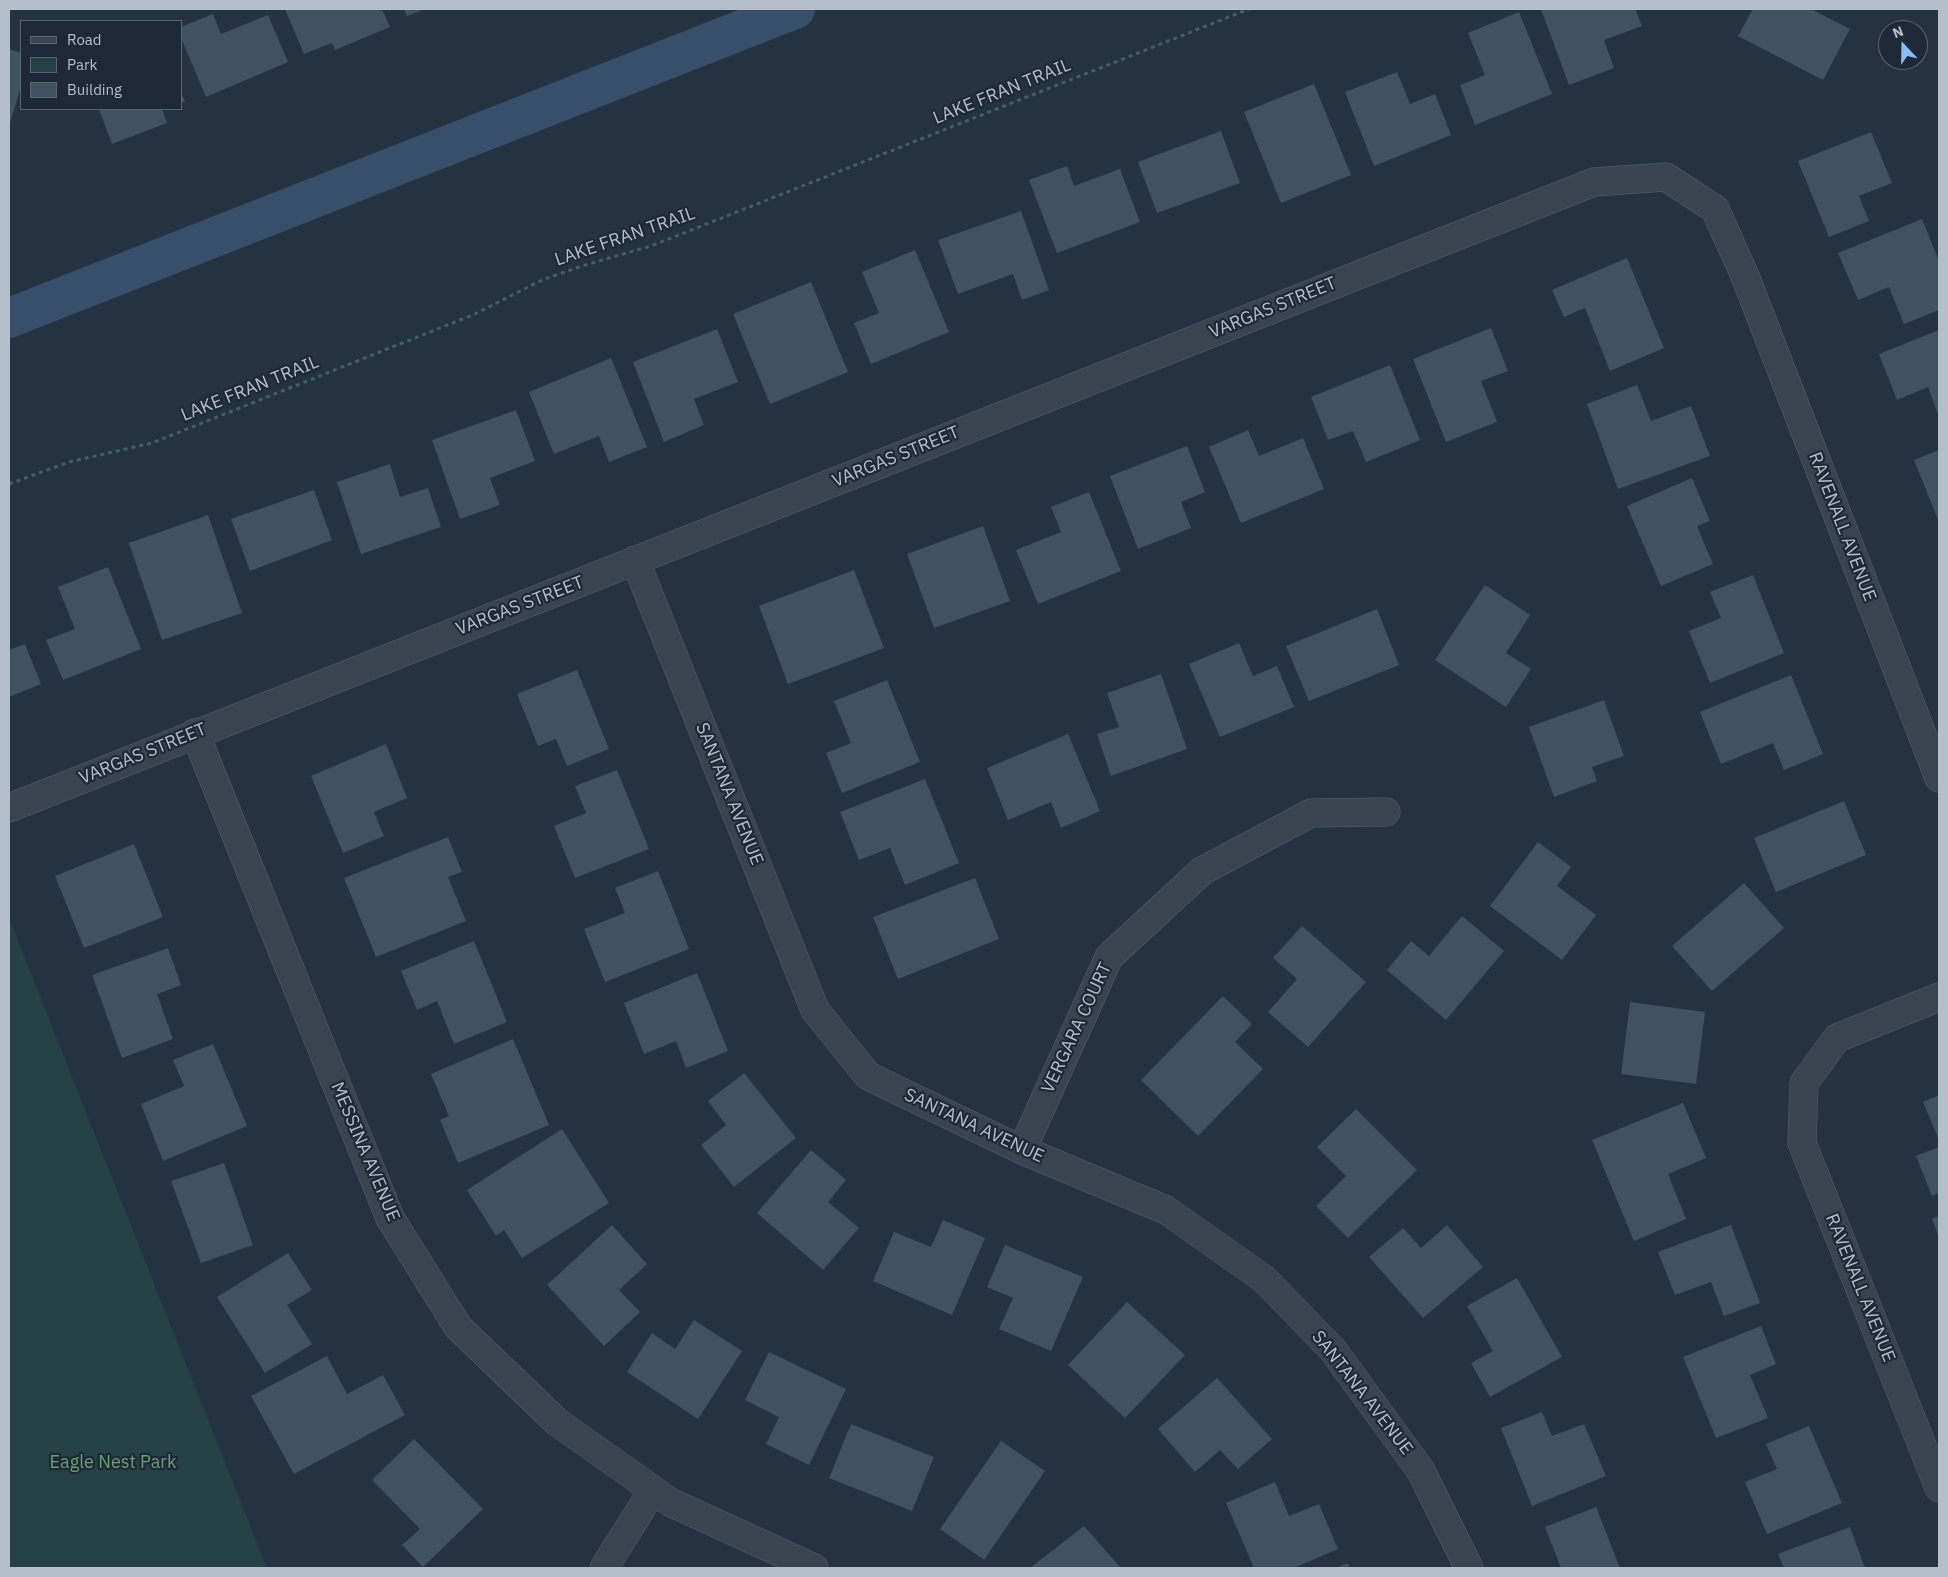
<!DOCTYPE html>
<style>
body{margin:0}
#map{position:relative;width:1948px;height:1577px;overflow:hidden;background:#243242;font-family:"IBM Plex Sans",sans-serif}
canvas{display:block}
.frame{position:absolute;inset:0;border:10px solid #b5bfcc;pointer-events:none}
.legend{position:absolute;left:20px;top:20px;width:162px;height:90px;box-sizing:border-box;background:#1d2937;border:1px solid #5a6573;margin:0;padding:6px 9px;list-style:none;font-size:15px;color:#b5bfcc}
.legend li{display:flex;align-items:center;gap:10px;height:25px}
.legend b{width:25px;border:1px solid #5a6573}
.north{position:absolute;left:1878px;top:20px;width:50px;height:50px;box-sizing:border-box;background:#1d2937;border:1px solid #5a6573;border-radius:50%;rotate:339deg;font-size:14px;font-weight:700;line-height:20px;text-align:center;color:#b5bfcc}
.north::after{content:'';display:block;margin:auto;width:18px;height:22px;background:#89bcfd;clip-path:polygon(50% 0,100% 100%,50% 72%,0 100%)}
</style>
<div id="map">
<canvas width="1948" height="1577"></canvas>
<div class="frame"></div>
<ul class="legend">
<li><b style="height:6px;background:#394451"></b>Road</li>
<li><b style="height:14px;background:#264143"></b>Park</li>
<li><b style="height:14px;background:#405161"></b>Building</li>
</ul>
<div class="north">N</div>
</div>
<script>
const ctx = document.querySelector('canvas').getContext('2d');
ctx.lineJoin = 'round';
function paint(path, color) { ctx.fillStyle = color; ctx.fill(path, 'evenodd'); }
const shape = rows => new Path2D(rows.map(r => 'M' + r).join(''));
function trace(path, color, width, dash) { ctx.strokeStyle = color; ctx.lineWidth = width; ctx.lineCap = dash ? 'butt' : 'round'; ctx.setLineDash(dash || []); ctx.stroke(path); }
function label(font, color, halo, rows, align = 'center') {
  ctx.font = font + ' "IBM Plex Sans",sans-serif'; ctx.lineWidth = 4.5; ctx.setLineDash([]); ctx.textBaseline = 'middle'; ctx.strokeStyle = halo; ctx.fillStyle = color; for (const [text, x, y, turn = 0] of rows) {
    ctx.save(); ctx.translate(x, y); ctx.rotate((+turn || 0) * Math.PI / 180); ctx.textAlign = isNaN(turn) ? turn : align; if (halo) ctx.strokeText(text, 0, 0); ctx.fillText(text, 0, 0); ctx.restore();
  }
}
paint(shape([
 [9,918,267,1568,9,1568]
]), '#264143');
trace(shape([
 [9,318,795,9]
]), '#374f6a', 40);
paint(shape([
 [285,9,382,9,390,27,335,50,332,43,304,54],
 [404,9,425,9,407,16],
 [1541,9,1635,9,1642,26,1604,40,1614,68,1569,85],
 [1753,9,1811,9,1850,29,1823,80,1738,36],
 [1519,12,1552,94,1475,125,1460,85,1485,75,1468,33],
 [213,14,221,34,268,15,288,62,206,97,181,38,181,27],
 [9,49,21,53,21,87,9,126],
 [1397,72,1410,104,1435,94,1451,135,1374,166,1345,92],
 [1314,84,1351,175,1281,203,1244,112],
 [181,92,185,102,181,103],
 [99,109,162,109,167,123,112,144],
 [1221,131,1240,183,1157,213,1138,162],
 [1871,132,1892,183,1859,196,1869,221,1829,237,1798,161],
 [1067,166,1074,186,1120,169,1140,222,1057,253,1029,180],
 [1021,211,1049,290,1022,300,1013,274,958,294,938,240],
 [1922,219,1939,261,1939,310,1904,324,1889,287,1858,300,1838,253],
 [915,250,949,332,871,364,854,323,879,313,862,272],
 [1627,258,1664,348,1610,371,1585,308,1564,317,1552,290],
 [811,282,848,372,770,404,733,314],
 [1491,328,1508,371,1481,381,1497,422,1446,442,1413,359],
 [717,329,738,382,694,399,704,425,664,442,633,362],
 [1939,330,1939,417,1928,387,1897,400,1879,354],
 [611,358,647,447,609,462,599,436,554,454,529,392],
 [1390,365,1420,440,1366,462,1353,431,1328,440,1311,397],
 [1637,385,1651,421,1691,406,1710,456,1618,489,1587,404],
 [516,410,535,461,490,478,500,505,460,519,432,440],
 [1248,430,1259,456,1303,438,1324,489,1241,523,1209,447],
 [1187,446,1205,492,1181,502,1191,528,1138,549,1110,476],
 [1939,450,1939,522,1914,460],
 [390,464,400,497,428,488,441,527,361,554,337,482],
 [1692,478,1710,521,1697,526,1713,564,1661,586,1627,506],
 [314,490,332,540,250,571,231,519],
 [1089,492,1121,571,1038,604,1016,550,1061,532,1051,507],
 [208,515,242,613,162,640,129,543],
 [983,526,1010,601,934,628,907,554],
 [108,567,141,649,63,680,46,640,75,629,58,587],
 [854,570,884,648,788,684,759,606],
 [1753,575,1784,653,1710,683,1689,631,1721,618,1710,592],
 [1485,585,1530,615,1506,653,1531,669,1506,707,1435,660],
 [1377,609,1399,665,1309,701,1286,646],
 [1239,643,1253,676,1277,666,1294,707,1220,737,1189,664],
 [25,644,41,684,9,697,9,650],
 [577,670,609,749,567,766,556,739,538,746,517,694],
 [1161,674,1187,749,1111,776,1097,734,1119,727,1107,693],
 [1791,675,1823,754,1784,770,1773,743,1721,764,1700,712],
 [887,680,920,762,842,793,826,753,851,743,834,701],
 [1604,700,1624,756,1592,767,1597,781,1554,797,1529,727],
 [1068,734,1100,811,1061,828,1051,802,1008,820,987,768],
 [386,744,407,798,374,812,384,836,343,853,311,776],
 [617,770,649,849,575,878,554,826,586,813,575,786],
 [925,779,959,863,905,885,890,848,859,860,840,812],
 [1844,801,1866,855,1776,892,1754,838],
 [448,837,462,872,448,877,466,921,376,957,344,878],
 [1538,842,1571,867,1557,886,1596,915,1562,960,1490,906],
 [134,844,163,917,84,948,55,876],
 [658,871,689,949,605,982,584,929,625,913,615,888],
 [975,878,999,939,898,979,873,917],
 [1744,883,1784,928,1712,991,1672,946],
 [1462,916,1504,951,1446,1020,1387,970,1411,941,1429,956],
 [1302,926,1366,982,1308,1047,1268,1012,1297,979,1273,958],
 [474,941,507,1022,454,1044,437,1001,417,1010,401,971],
 [168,948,181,985,157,994,173,1039,122,1058,92,975],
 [697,973,728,1051,686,1068,676,1041,644,1054,624,1003],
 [1223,996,1252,1024,1235,1042,1263,1069,1198,1136,1141,1080],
 [1630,1002,1705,1012,1696,1084,1621,1074],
 [513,1039,549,1125,458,1163,440,1120,449,1116,431,1074],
 [213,1044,247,1126,163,1161,141,1104,184,1086,173,1060],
 [744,1073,796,1138,734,1187,701,1145,726,1125,708,1101],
 [1939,1095,1939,1140,1923,1102],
 [1683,1103,1706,1158,1668,1174,1686,1219,1634,1241,1592,1140],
 [1356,1109,1417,1170,1348,1238,1316,1206,1346,1176,1317,1147],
 [562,1129,609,1203,522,1258,504,1230,496,1236,467,1190],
 [1939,1147,1939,1193,1932,1196,1916,1156],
 [811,1150,846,1180,828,1202,859,1228,823,1270,757,1213],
 [224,1163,253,1245,201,1263,171,1181],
 [1939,1216,1939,1237,1932,1219],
 [943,1220,985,1238,952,1315,873,1281,894,1232,931,1247],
 [612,1225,647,1264,619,1290,640,1312,604,1346,547,1285],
 [1447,1225,1483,1267,1423,1318,1369,1257,1403,1228,1421,1248],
 [1731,1225,1760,1303,1724,1316,1711,1282,1675,1295,1658,1252],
 [1005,1245,1083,1277,1051,1351,999,1329,1013,1298,987,1287],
 [288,1253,312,1290,287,1305,312,1344,265,1373,217,1297],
 [1517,1278,1562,1357,1490,1397,1471,1363,1493,1351,1467,1306],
 [1127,1302,1185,1355,1125,1418,1068,1365],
 [694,1320,742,1351,698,1419,627,1372,652,1333,675,1349],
 [1761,1326,1776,1364,1750,1375,1768,1418,1716,1438,1683,1357],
 [769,1352,846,1389,809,1465,766,1444,779,1417,745,1400],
 [327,1356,347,1394,383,1375,405,1415,294,1474,251,1396],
 [1217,1378,1272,1439,1238,1469,1220,1450,1195,1472,1158,1429],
 [1542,1412,1552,1436,1584,1424,1606,1476,1532,1506,1501,1428],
 [851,1424,934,1457,912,1511,829,1478],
 [1809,1426,1842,1503,1767,1534,1745,1482,1777,1469,1766,1444],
 [414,1439,483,1509,423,1567,402,1545,420,1529,372,1480],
 [1001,1441,1045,1471,984,1560,940,1529],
 [1275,1482,1289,1516,1319,1504,1338,1549,1294,1568,1254,1568,1226,1503],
 [1596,1507,1620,1568,1561,1568,1545,1527],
 [1084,1526,1121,1568,1030,1568],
 [1850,1527,1865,1568,1784,1568,1778,1554],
 [1348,1563,1350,1568,1336,1568]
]), '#405161');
const minor = shape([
 [635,560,815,1010,868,1076,1022,1150,1166,1210,1264,1279,1333,1350,1421,1471,1469,1568],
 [195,733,390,1218,458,1327,557,1422,670,1502,814,1568],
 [9,808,1594,182,1666,177,1715,209,1745,276,1939,778],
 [1939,997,1837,1038,1804,1083,1802,1143,1939,1488],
 [1022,1150,1109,957,1202,871,1311,813,1386,812],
 [604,1568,653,1490]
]);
trace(minor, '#56626f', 29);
trace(shape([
 [9,484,69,462,152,443,475,314,542,280,582,266,651,246,1249,9]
]), '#455e5f', 3, [4, 4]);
trace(minor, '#394451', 28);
label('18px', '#b5bfcc', '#1d2937', [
 ["LAKE FRAN TRAIL",1002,92,-22],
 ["LAKE FRAN TRAIL",625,237,-19],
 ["VARGAS STREET",1273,308,-22],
 ["LAKE FRAN TRAIL",250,389,-22],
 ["VARGAS STREET",896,457,-22],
 ["RAVENALL AVENUE",1842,527,69],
 ["VARGAS STREET",520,606,-21],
 ["VARGAS STREET",143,754,-22],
 ["SANTANA AVENUE",729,794,68],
 ["VERGARA COURT",1077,1028,-65],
 ["SANTANA AVENUE",974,1126,25],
 ["MESSINA AVENUE",365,1152,67],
 ["RAVENALL AVENUE",1860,1288,68],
 ["SANTANA AVENUE",1362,1393,52]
]);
label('18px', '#6b9e74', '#1d2937', [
 ["Eagle Nest Park",113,1463]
]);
</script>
